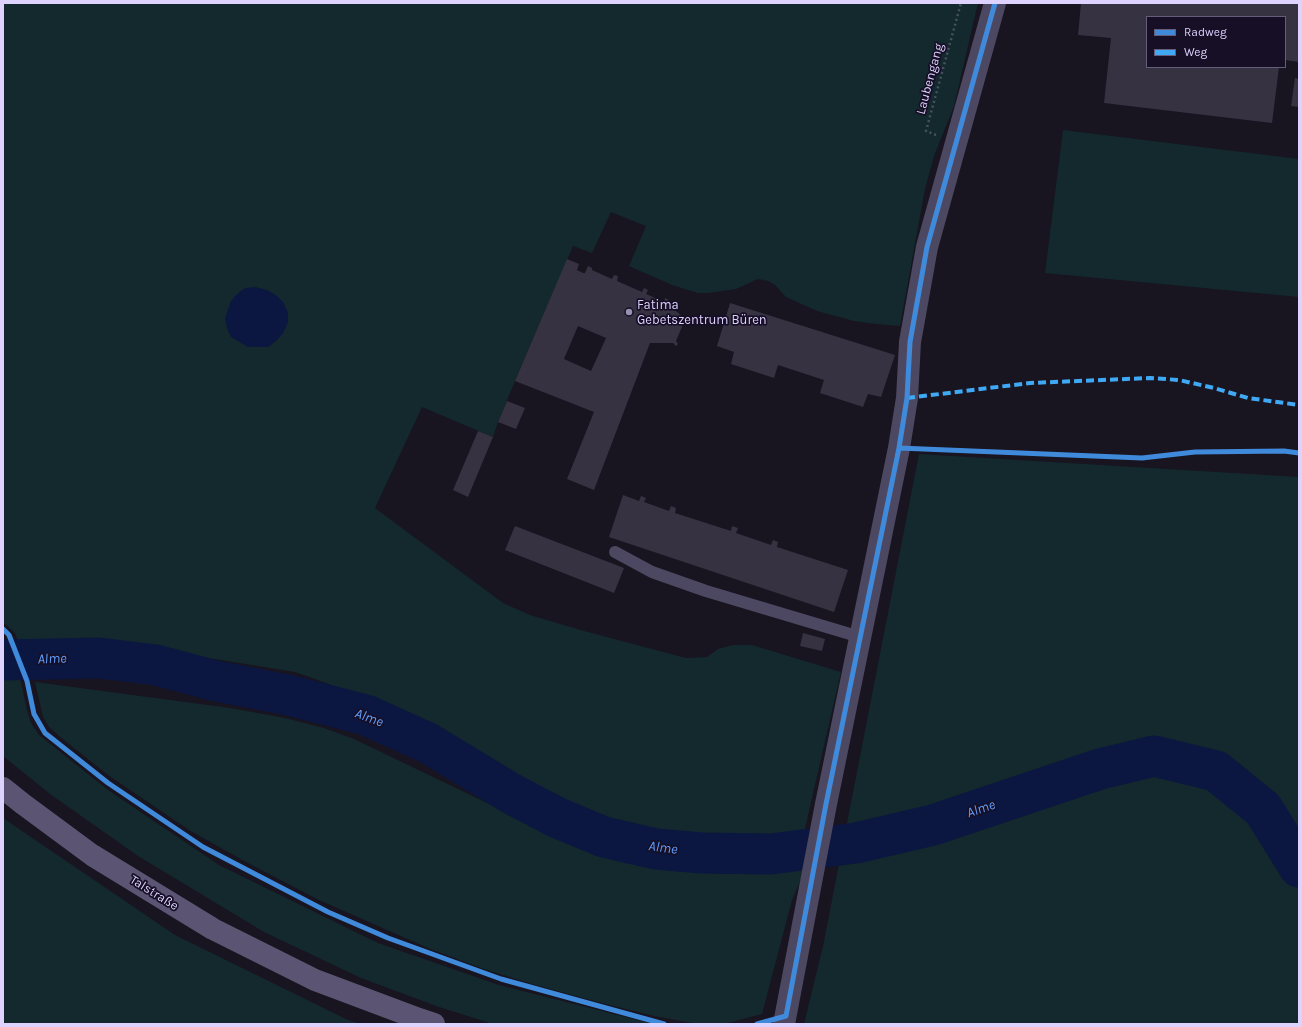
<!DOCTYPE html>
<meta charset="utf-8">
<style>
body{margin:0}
#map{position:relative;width:1302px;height:1027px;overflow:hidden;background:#181420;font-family:Karla,sans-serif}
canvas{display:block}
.frame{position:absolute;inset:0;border:4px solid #ded2ff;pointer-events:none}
.legend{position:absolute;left:1146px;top:16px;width:140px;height:52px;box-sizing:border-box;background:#160f25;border:1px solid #665d7c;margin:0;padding:5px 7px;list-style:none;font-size:12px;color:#ded2ff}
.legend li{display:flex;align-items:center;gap:8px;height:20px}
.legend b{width:20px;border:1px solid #665d7c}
</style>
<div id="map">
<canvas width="1302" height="1027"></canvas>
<div class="frame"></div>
<ul class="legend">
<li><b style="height:5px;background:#408adc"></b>Radweg</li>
<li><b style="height:5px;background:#3fa9f5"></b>Weg</li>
</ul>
</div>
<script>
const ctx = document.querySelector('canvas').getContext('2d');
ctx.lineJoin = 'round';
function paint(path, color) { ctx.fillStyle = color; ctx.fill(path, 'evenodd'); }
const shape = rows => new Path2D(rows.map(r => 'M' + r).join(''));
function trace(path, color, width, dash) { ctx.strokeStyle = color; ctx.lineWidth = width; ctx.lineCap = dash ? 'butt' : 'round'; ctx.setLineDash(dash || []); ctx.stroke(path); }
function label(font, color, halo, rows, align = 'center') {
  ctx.font = font + ' Karla,sans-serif'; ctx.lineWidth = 3.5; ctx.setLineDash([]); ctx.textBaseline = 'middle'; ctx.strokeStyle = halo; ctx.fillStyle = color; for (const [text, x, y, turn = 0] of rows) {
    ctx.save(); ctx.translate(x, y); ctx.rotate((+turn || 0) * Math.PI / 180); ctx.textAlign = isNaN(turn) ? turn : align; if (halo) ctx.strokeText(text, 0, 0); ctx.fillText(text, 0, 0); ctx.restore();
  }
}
paint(shape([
 [3,3,978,3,954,106,934,156,925,189,900,326,876,324,854,321,817,311,786,297,775,285,768,281,758,279,736,289,709,293,698,293,672,285,629,266,646,226,611,212,592,253,573,246,515,381,498,422,493,437,422,407,375,508,503,603,530,615,584,631,686,658,707,657,718,649,733,645,752,645,841,672,804,833,761,836,700,835,613,824,589,819,567,811,543,799,418,729,359,699,329,684,295,672,184,654,109,646,58,648,23,653,15,633,3,622],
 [228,309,278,339,268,347],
 [1063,130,1299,159,1299,297,1045,273],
 [919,454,1299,477,1299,1024,804,1024,823,946],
 [3,640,21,682,27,710,31,723,39,735,108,790,219,865,378,943,499,985,653,1024,493,1024,439,1007,361,978,264,932,138,856,50,794,3,756],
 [35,682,230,708,285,718,324,728,354,739,560,838,635,865,675,871,710,873,746,874,782,868,805,868,803,875,792,900,762,1014,724,1024,698,1024,654,1016,598,1002,532,984,484,969,428,948,319,900,246,862,189,830,108,775,59,736,49,727,43,717],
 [3,818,175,935,348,1020,361,1024,3,1024]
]), '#13292d');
paint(shape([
 [255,287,267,290,276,295,283,302,288,313,288,322,283,333,278,339,268,347,248,347,231,337,227,328,225,318,231,301,237,294,245,288]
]), '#0b1740');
trace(shape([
 [3,660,99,658,156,665,216,681,288,695,366,715,428,743,512,794,558,818,604,837,656,849,702,853,771,854,856,843,933,825,1100,769,1154,756,1216,771,1263,809,1299,867]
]), '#0b1740', 41);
paint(shape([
 [1081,3,1299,3,1299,62,1285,60,1285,17,1147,17,1147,67,1279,67,1272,123,1104,103,1111,38,1078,35],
 [1295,78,1299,79,1299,107,1291,106],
 [567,259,579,264,577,270,583,273,585,273,588,266,592,268,592,270,612,279,614,275,618,276,617,281,642,292,644,288,648,290,646,294,664,302,665,298,669,300,667,303,684,318,687,317,688,321,684,322,676,341,678,344,676,346,673,343,650,343,594,490,567,479,594,412,515,381],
 [578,326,606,338,591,371,564,359],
 [730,303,895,355,881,397,868,394,863,407,820,393,824,380,778,365,774,378,731,364,734,352,717,346],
 [507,401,525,408,516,429,498,422],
 [478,431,493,437,468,497,453,490],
 [623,495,639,501,641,496,646,498,644,502,669,511,671,506,676,508,675,513,731,531,732,526,738,528,736,533,771,545,773,540,778,542,777,547,848,570,834,612,609,537],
 [515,526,624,568,614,593,505,550],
 [803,633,825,639,822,651,800,646]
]), '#373242');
trace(shape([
 [936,135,926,131,961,3]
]), '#485161', 2.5, [2, 3]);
trace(shape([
 [615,552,652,572,706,591,860,637]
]), '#4d4861', 12);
trace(shape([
 [784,1024,826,804,899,448,907,398,910,342,927,247,995,3]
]), '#4d4861', 22);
trace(shape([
 [3,788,23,804,92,855,213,929,315,980,419,1019,434,1024]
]), '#5b5573', 22);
trace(shape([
 [907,398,1030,383,1150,378,1179,380,1214,388,1248,398,1299,405]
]), '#3fa9f5', 4, [8, 4]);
trace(shape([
 [899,448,1142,458,1195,452,1284,451,1299,453],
 [3,629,9,635,27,681,34,714,45,733,108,783,203,847,328,912,388,938,501,979,664,1024],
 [757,1024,786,1016,826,804,899,448,907,398,910,342,927,247,995,3]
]), '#408adc', 5);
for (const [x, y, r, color] of [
 [629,312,4,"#9990b1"]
]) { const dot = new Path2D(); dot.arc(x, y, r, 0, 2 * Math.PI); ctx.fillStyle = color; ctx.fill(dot); trace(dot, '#160f25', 1.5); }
label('13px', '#ded2ff', '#160f25', [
 ["Laubengang",930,79,-75],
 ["Talstraße",154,893,32]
]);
label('13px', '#ded2ff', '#160f25', [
 ["Fatima",637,305],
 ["Gebetszentrum Büren",637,320]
], 'left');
label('italic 14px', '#609fff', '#160f25', [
 ["Alme",52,659,-2],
 ["Alme",369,718,20],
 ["Alme",981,809,-19],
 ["Alme",663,848,8]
]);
</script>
